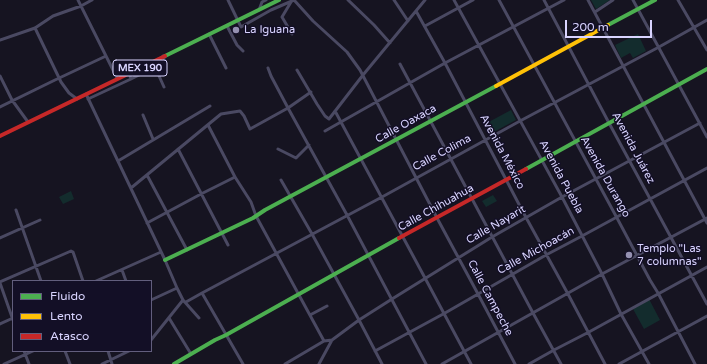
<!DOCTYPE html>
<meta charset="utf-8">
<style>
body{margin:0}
#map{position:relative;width:707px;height:364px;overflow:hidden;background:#161421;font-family:"Varela Round",sans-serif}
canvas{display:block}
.legend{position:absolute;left:12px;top:280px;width:140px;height:72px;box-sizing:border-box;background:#130f26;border:1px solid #625e7d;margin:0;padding:5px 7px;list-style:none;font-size:12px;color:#d9d4ff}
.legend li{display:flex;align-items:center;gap:8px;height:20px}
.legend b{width:20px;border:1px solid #625e7d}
.scale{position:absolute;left:565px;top:20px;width:87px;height:18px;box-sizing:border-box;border:2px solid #d9d4ff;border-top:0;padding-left:5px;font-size:12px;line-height:14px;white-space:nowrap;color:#d9d4ff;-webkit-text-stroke:3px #130f26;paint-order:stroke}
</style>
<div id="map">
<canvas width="707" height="364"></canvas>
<ul class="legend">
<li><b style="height:5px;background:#4caf50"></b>Fluido</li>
<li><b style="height:5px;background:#ffc107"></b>Lento</li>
<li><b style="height:5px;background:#c62828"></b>Atasco</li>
</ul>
<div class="scale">200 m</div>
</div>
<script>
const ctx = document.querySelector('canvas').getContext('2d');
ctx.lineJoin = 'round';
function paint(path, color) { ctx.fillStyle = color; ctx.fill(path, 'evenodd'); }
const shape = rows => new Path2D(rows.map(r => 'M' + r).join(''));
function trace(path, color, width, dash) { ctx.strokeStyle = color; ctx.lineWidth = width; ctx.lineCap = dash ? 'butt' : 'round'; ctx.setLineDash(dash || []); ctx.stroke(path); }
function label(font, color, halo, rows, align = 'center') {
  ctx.font = font + ' "Varela Round",sans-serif'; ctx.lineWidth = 3; ctx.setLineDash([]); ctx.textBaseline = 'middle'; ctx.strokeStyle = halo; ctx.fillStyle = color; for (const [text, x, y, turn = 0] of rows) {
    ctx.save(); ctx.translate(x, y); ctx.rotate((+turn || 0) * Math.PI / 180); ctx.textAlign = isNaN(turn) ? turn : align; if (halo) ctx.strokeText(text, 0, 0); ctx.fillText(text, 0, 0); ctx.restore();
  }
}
paint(shape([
 [591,0,610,0,596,9],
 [638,34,646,51,633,58,630,53,621,58,615,45],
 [511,110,516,120,490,134,485,124],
 [71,191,74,199,63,204,59,197],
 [493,195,497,201,486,207,482,201],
 [649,299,660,320,644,329,633,309]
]), '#132c2d');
trace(shape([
 [78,0,117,78],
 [228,0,241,27,271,10,294,0],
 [294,0,313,21,347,52,360,70,437,218,478,294,515,364],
 [348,0,374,25,390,43],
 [394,0,408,21],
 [454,0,562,197,602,274,621,314,649,364],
 [499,0,617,218,650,280,658,293,695,364],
 [544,0,609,123,707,304],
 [588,0,707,223],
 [633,0,707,137],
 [678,0,707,50],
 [291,2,282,17,292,34],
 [259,10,262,2,266,0],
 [416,11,445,63,523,212,568,294,605,364],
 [595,12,613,0],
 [227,26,237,45,243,51],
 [425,26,473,0],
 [35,28,61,82,69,93,77,99],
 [209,34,226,68],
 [0,40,35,28,53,16,81,6,92,0],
 [400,64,533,313,561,364],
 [155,67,164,87],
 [268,68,271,76,288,108,347,215,426,364],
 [297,70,317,104,325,116,329,119,363,75,425,0],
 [0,76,12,100,28,122],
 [131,79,165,62,163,56],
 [86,94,165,260,177,288,183,300,199,318],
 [88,99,131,79,129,73],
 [0,107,55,80,106,56],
 [335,111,425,278,471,364],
 [143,115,153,139],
 [208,125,235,177,251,202,256,216,324,341],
 [325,131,445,63,564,0],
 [178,149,228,245],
 [278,149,296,158,309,145],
 [118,161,210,106],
 [147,175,187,250],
 [281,180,312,234,359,320,382,364],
 [131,188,221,114,240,111,244,116,250,129,288,108,311,92],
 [16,210,41,281],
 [147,223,201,194,235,177],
 [0,238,40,220],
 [122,270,126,281],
 [96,281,161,252],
 [0,282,71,251,73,252,83,281],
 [0,283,13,320],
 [202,293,243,364],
 [151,300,177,288],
 [186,302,202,293,382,197,520,121,659,47,707,20],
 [310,315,327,306],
 [169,318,191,354],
 [0,324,13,318],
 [151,340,183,300],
 [24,351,29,364],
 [65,351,70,364],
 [108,351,112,364],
 [375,351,445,313,546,255,582,236,707,168],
 [4,364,33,351],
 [102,364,129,351],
 [285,364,324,341,332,340],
 [319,364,332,340,359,320,392,299,492,237,562,197,700,123],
 [442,364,602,274,707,218],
 [529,364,554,350,589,332,707,267],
 [619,364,707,316]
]), '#4a4962', 3);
trace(shape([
 [608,25,655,0],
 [165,56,279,0],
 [526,169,707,69],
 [165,260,253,218,265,210,496,86],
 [174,364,215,340,226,335,399,238]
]), '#4caf50', 4);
trace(shape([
 [496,86,608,25]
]), '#ffc107', 4);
trace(shape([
 [0,136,165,56],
 [399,238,526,169]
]), '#c62828', 4);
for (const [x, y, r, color] of [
 [236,30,4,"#9591b1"],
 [629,255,4,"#9591b1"]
]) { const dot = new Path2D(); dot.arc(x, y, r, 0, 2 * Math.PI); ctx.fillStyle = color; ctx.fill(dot); trace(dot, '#130f26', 1.5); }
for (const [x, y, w] of [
 [140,68,54]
]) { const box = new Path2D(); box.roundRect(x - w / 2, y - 8, w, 16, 3); ctx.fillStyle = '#130f26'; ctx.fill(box); trace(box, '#d9d4ff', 1); }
label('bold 10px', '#d9d4ff', null, [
 ["MEX 190",140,68]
]);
label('11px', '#d9d4ff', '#130f26', [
 ["La Iguana",244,30],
 ["Templo \"Las",637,249],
 ["7 columnas\"",637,262]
], 'left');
label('11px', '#d9d4ff', '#130f26', [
 ["Calle Oaxaca",406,124,-29],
 ["Avenida Juárez",633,148,62],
 ["Avenida México",502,152,62],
 ["Calle Colima",442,153,-28],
 ["Avenida Puebla",561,177,62],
 ["Avenida Durango",605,177,61],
 ["Calle Chihuahua",436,208,-29],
 ["Calle Nayarit",496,225,-30],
 ["Calle Michoacán",536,251,-29],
 ["Calle Campeche",490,298,62]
]);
</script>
